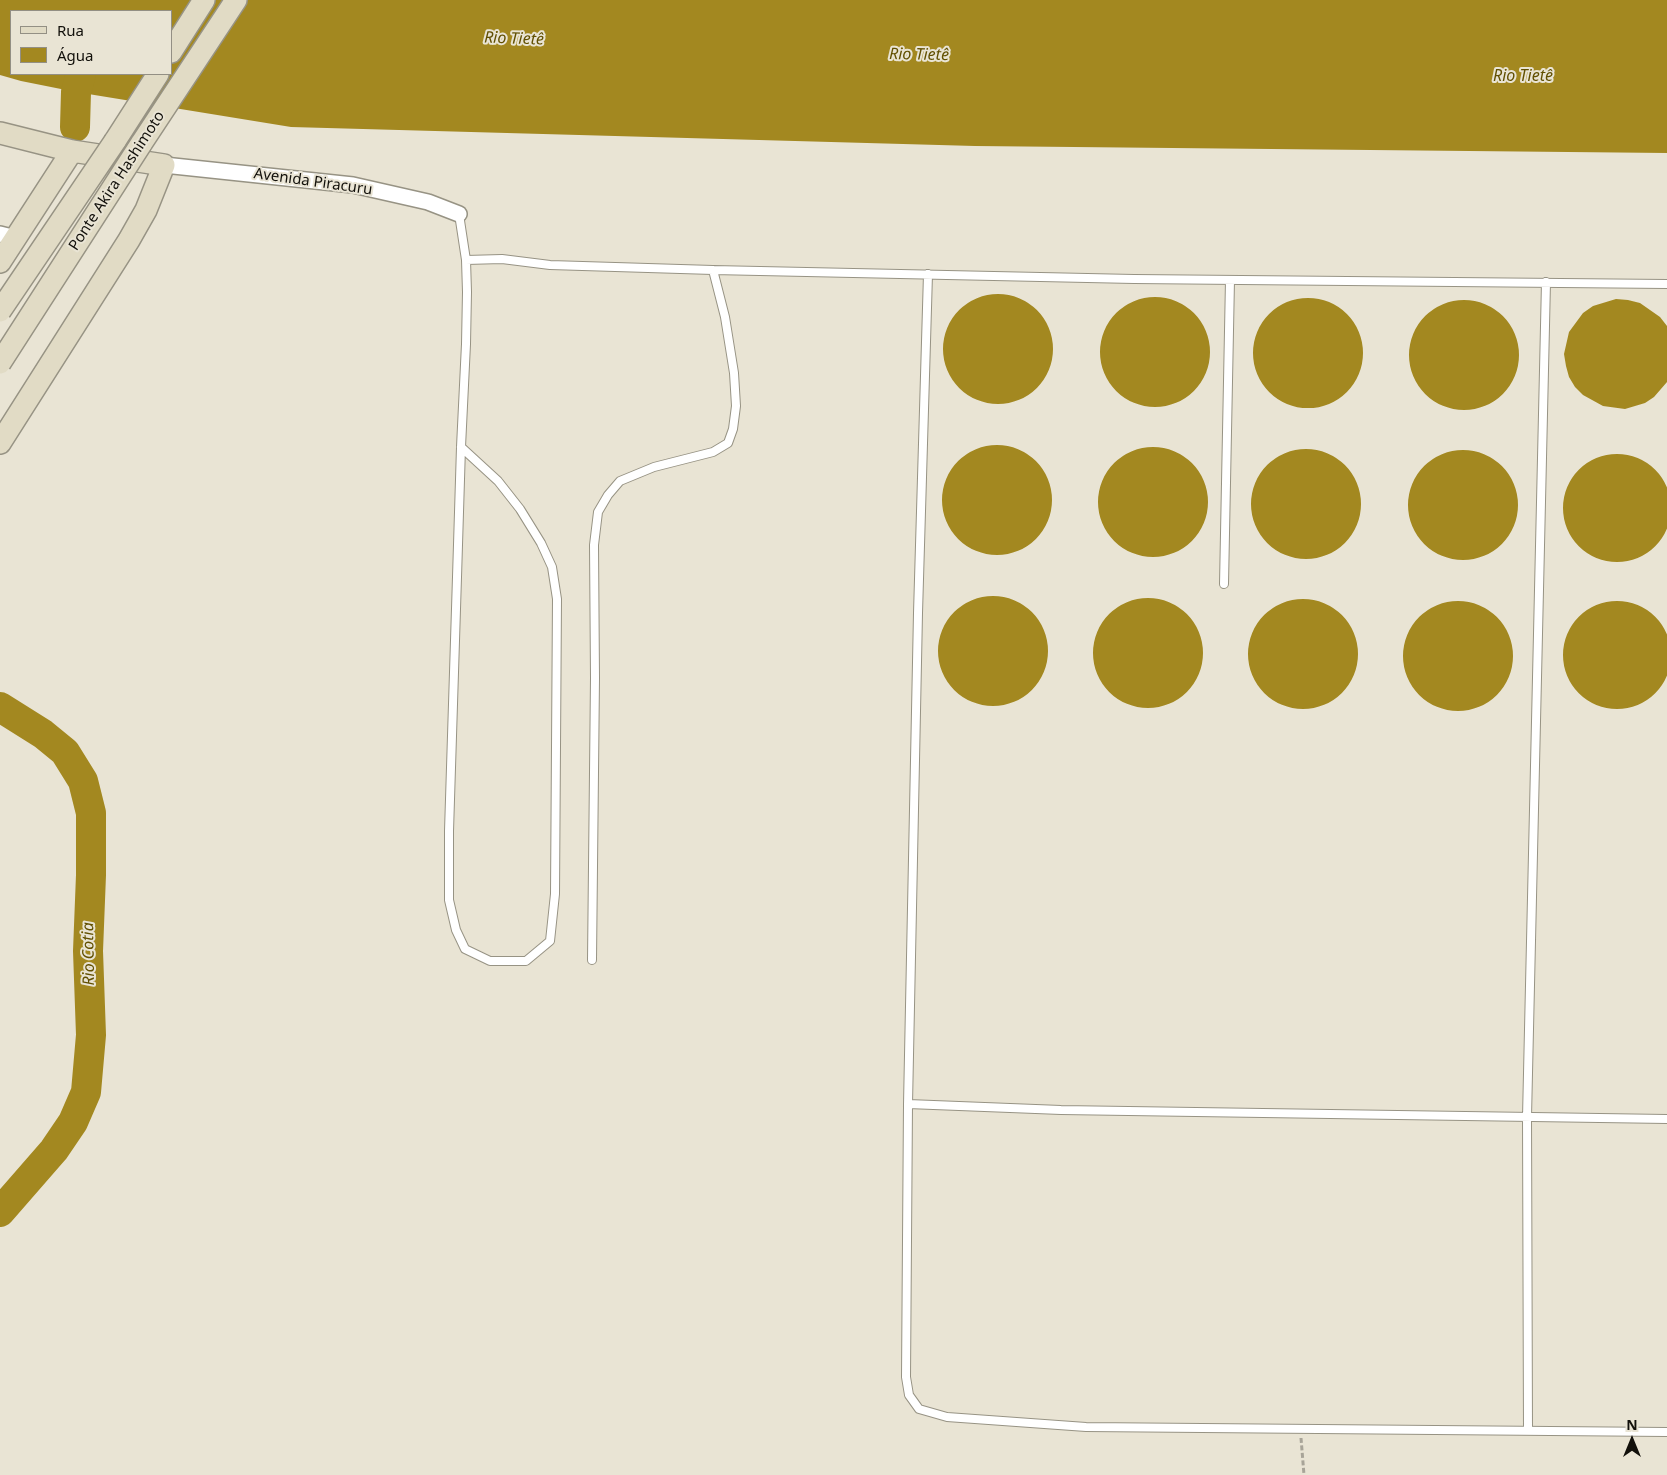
<!DOCTYPE html>
<meta charset="utf-8">
<style>
body{margin:0}
#map{position:relative;width:1667px;height:1475px;overflow:hidden;background:#e9e4d4;font-family:"Noto Sans",sans-serif}
canvas{display:block}
.legend{position:absolute;left:10px;top:10px;width:162px;height:65px;box-sizing:border-box;background:#e9e4d4;border:1px solid #938f84;margin:0;padding:6px 9px;list-style:none;font-size:15px;color:#12100b}
.legend li{display:flex;align-items:center;gap:10px;height:25px}
.legend b{width:25px;border:1px solid #938f84}
.north{position:absolute;left:1607px;top:1415px;width:50px;height:50px;-webkit-text-stroke:4px #e9e4d4;paint-order:stroke;rotate:0deg;font-size:14px;font-weight:700;line-height:20px;text-align:center;color:#12100b}
.north::after{content:'';display:block;margin:auto;width:18px;height:22px;background:#12100b;clip-path:polygon(50% 0,100% 100%,50% 72%,0 100%)}
</style>
<div id="map">
<canvas width="1667" height="1475"></canvas>
<ul class="legend">
<li><b style="height:6px;background:#e1dbc5"></b>Rua</li>
<li><b style="height:14px;background:#a38820"></b>Água</li>
</ul>
<div class="north">N</div>
</div>
<script>
const ctx = document.querySelector('canvas').getContext('2d');
ctx.lineJoin = 'round';
function paint(path, color) { ctx.fillStyle = color; ctx.fill(path, 'evenodd'); }
const shape = rows => new Path2D(rows.map(r => 'M' + r).join(''));
function trace(path, color, width, dash) { ctx.strokeStyle = color; ctx.lineWidth = width; ctx.lineCap = dash ? 'butt' : 'round'; ctx.setLineDash(dash || []); ctx.stroke(path); }
function label(font, color, halo, rows, align = 'center') {
  ctx.font = font + ' "Noto Sans",sans-serif'; ctx.lineWidth = 4; ctx.setLineDash([]); ctx.textBaseline = 'middle'; ctx.strokeStyle = halo; ctx.fillStyle = color; for (const [text, x, y, turn = 0] of rows) {
    ctx.save(); ctx.translate(x, y); ctx.rotate((+turn || 0) * Math.PI / 180); ctx.textAlign = isNaN(turn) ? turn : align; if (halo) ctx.strokeText(text, 0, 0); ctx.fillText(text, 0, 0); ctx.restore();
  }
}
paint(shape([
 [0,0,1667,0,1667,153,975,146,291,127,76,92,21,81,0,75],
 [11,11,171,11,171,74,11,74],
 '943 349a55 55 0 1 1 110 0a55 55 0 1 1-110 0Z',
 '1100 352a55 55 0 1 1 110 0a55 55 0 1 1-110 0Z',
 '1253 353a55 55 0 1 1 110 0a55 55 0 1 1-110 0Z',
 [1616,299,1628,300,1640,303,1660,317,1667,326,1667,382,1654,397,1645,403,1625,409,1603,406,1583,395,1575,387,1569,377,1566,366,1564,354,1569,332,1583,313,1593,306],
 '1409 355a55 55 0 1 1 110 0a55 55 0 1 1-110 0Z',
 '942 500a55 55 0 1 1 110 0a55 55 0 1 1-110 0Z',
 '1098 502a55 55 0 1 1 110 0a55 55 0 1 1-110 0Z',
 '1251 504a55 55 0 1 1 110 0a55 55 0 1 1-110 0Z',
 '1408 505a55 55 0 1 1 110 0a55 55 0 1 1-110 0Z',
 '1563 508a54 54 0 1 1 108 0a54 54 0 1 1-108 0Z',
 '938 651a55 55 0 1 1 110 0a55 55 0 1 1-110 0Z',
 '1093 653a55 55 0 1 1 110 0a55 55 0 1 1-110 0Z',
 '1248 654a55 55 0 1 1 110 0a55 55 0 1 1-110 0Z',
 '1563 655a54 54 0 1 1 108 0a54 54 0 1 1-108 0Z',
 '1403 656a55 55 0 1 1 110 0a55 55 0 1 1-110 0Z'
]), '#a38820');
trace(shape([
 [75,127,76,92,81,74],
 [0,707,43,734,65,752,83,781,91,813,91,875,88,951,91,1035,86,1092,73,1122,54,1150,0,1212]
]), '#a38820', 30);
const lane = shape([
 [459,214,466,260,502,259,550,265,713,270,1134,279,1667,284],
 [928,274,918,613,908,1104,906,1377,909,1395,919,1409,947,1417,1086,1427,1667,1432],
 [461,447,498,481,520,509,541,543,552,567,557,599,555,894,550,941,526,961,490,961,465,949,456,930,449,900,449,831,457,577,461,447,466,344,467,292,466,260],
 [1224,584,1230,280],
 [592,960,595,678,594,545,598,512,608,495,620,481,654,467,713,452,728,443,733,429,736,406,734,373,725,317,713,270],
 [908,1104,1061,1110,1667,1119],
 [1528,1431,1527,1117,1546,282]
]);
const street = shape([
 [164,165,353,185,428,202,459,214],
 [0,234,16,238]
]);
const secondary = shape([
 [171,52,204,0],
 [0,133,72,151,164,165,146,210,129,240,0,443],
 [115,141,158,74],
 [141,144,236,0],
 [0,262,72,151]
]);
trace(lane, '#979384', 10);
trace(street, '#979384', 18);
trace(secondary, '#979384', 24);
trace(shape([
 [1301,1438,1304,1475]
]), '#a8a498', 3, [5, 2.5]);
trace(lane, '#fff', 8);
trace(street, '#fff', 15);
trace(secondary, '#e1dbc5', 21);
const secondaryBridge = shape([
 [0,311,115,141],
 [0,363,141,144]
]);
trace(secondaryBridge, '#979384', 24, []);
trace(secondaryBridge, '#e1dbc5', 21);
label('15px', '#12100b', '#e9e4d4', [
 ["Ponte Akira Hashimoto",117,181,-57],
 ["Avenida Piracuru",313,182,8]
]);
label('italic 16px', '#614f00', '#e9e4d4', [
 ["Rio Tietê",514,39,2],
 ["Rio Tietê",919,55,1],
 ["Rio Tietê",1523,76],
 ["Rio Cotia",89,954,-91]
]);
</script>
